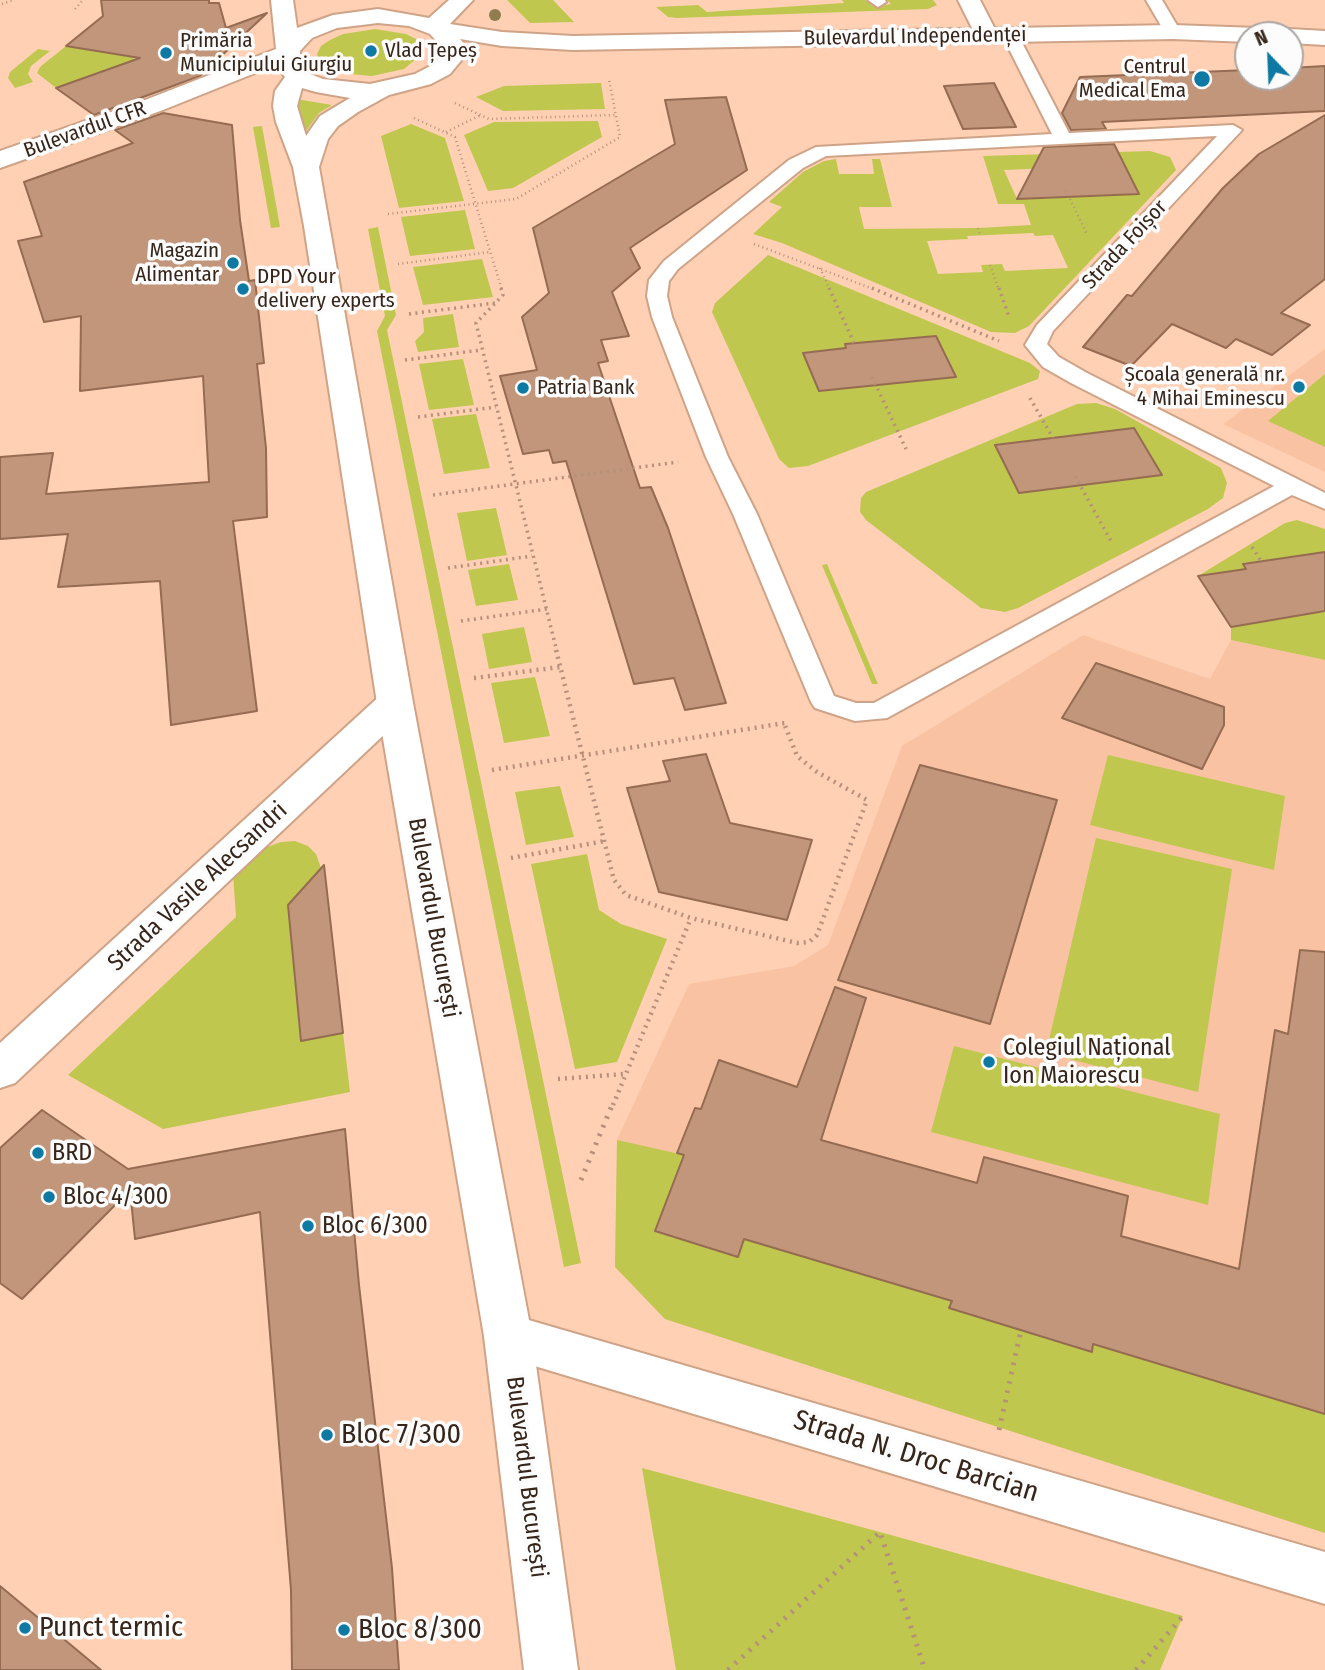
<!DOCTYPE html>
<meta charset="utf-8">
<style>
body{margin:0}
#map{position:relative;width:1325px;height:1670px;overflow:hidden;background:#ffd0b4;font-family:"Fira Sans Condensed",sans-serif}
canvas{display:block}
.north{position:absolute;left:1234px;top:21px;width:70px;height:70px;box-sizing:border-box;background:#fcfcfc;border:2px solid #ada6a2;border-radius:50%;rotate:337deg;font-size:19px;font-weight:700;line-height:28px;text-align:center;color:#36251a}
.north::after{content:'';display:block;margin:auto;width:24px;height:32px;background:#0e79a3;clip-path:polygon(50% 0,100% 100%,50% 72%,0 100%)}
</style>
<div id="map">
<canvas width="1325" height="1670"></canvas>
<div class="north">N</div>
</div>
<script>
const ctx = document.querySelector('canvas').getContext('2d');
ctx.lineJoin = 'round';
function paint(path, color) { ctx.fillStyle = color; ctx.fill(path, 'evenodd'); }
const shape = rows => new Path2D(rows.map(r => 'M' + r).join(''));
function trace(path, color, width, dash) { ctx.strokeStyle = color; ctx.lineWidth = width; ctx.lineCap = dash ? 'butt' : 'round'; ctx.setLineDash(dash || []); ctx.stroke(path); }
function label(font, color, halo, rows, align = 'center') {
  ctx.font = font + ' "Fira Sans Condensed",sans-serif'; ctx.lineWidth = 7; ctx.setLineDash([]); ctx.textBaseline = 'middle'; ctx.strokeStyle = halo; ctx.fillStyle = color; for (const [text, x, y, turn = 0] of rows) {
    ctx.save(); ctx.translate(x, y); ctx.rotate((+turn || 0) * Math.PI / 180); ctx.textAlign = isNaN(turn) ? turn : align; if (halo) ctx.strokeText(text, 0, 0); ctx.fillText(text, 0, 0); ctx.restore();
  }
}
paint(shape([
 [1325,349,1325,472,1223,424],
 [1083,635,1210,679,1231,640,1325,660,1325,1533,665,1319,615,1267,617,1140,689,984,794,966,828,945,902,746]
]), '#f9c3a3');
paint(shape([
 [507,0,553,0,574,22,530,23],
 [842,0,865,0,875,7,891,4,887,0,933,0,937,5,928,9,677,18,668,17,656,7,698,5,707,12,844,3],
 [375,29,406,34,416,39,422,46,422,54,404,69,372,76,339,73,319,61,317,54,321,46,330,40,343,34],
 [66,46,134,57,134,67,90,80,86,77,56,88,37,73,40,67],
 [38,49,50,51,31,66,28,74,33,82,15,88,8,78,10,72],
 [601,83,605,109,503,111,476,97,504,86],
 [296,99,332,105,319,113,301,138],
 [598,121,602,137,513,188,488,191,464,135,494,122],
 [411,124,445,138,464,201,399,208,381,136],
 [262,126,280,227,271,228,253,127],
 [1150,151,1170,157,1176,170,1029,326,1015,333,991,332,782,243,753,234,782,207,769,202,803,172,824,161,836,159,839,174,874,174,872,159,880,159,892,207,859,207,864,229,978,228,1031,225,1024,204,998,204,983,156],
 [1124,165,1138,194,1080,197,1076,190,1059,198,1017,199,1004,170],
 [1033,233,1035,236,1053,235,1068,268,1005,271,1002,264,981,265,983,272,938,274,927,241,968,239,967,236],
 [465,210,475,249,410,256,401,217],
 [378,227,396,315,387,330,581,1263,564,1267,377,331,385,316,368,229],
 [768,255,1030,363,1040,371,1038,379,808,466,789,468,779,459,712,312,715,303],
 [937,339,956,377,819,391,803,353,846,348,845,344],
 [482,259,493,297,423,305,413,267],
 [453,314,459,347,418,352,415,341,424,332,423,318],
 [463,359,474,405,429,410,419,364],
 [1325,374,1325,447,1268,421],
 [1096,403,1115,409,1221,468,1227,483,1223,498,1208,509,1018,608,1005,612,981,608,866,520,860,512,861,498,866,492,1077,404],
 [1042,444,1019,492,997,449],
 [476,414,490,468,444,474,432,419],
 [496,508,507,555,467,561,457,513],
 [1297,520,1325,529,1325,557,1320,553,1244,563,1246,569,1198,576,1285,523],
 [509,564,518,600,476,606,468,570],
 [827,564,878,684,872,684,822,565],
 [1301,603,1308,614,1325,612,1325,660,1231,640,1231,627,1283,618],
 [524,627,532,662,489,669,482,634],
 [535,677,550,736,504,743,491,683],
 [1108,755,1285,796,1274,870,1090,825],
 [560,786,574,837,526,845,515,792],
 [1096,838,1232,869,1198,1092,1046,1053],
 [295,841,308,846,316,854,326,882,307,885,288,905,301,1041,343,1033,350,1092,163,1129,68,1075,236,917,233,874,267,847,281,842],
 [587,854,599,910,621,924,667,939,617,1062,575,1069,531,864],
 [954,1046,1220,1114,1208,1205,931,1132],
 [617,1140,684,1155,655,1232,737,1257,744,1239,952,1301,950,1308,1092,1351,1093,1344,1325,1414,1325,1533,665,1319,615,1267],
 [642,1468,880,1532,1183,1616,1160,1670,676,1670]
]), '#bfc74e');
const building = shape([
 [101,0,209,0,209,3,219,3,226,28,267,13,200,76,94,115,56,88,140,58,66,46,103,16,101,0],
 [1325,66,1325,111,1102,122,1106,129,1071,130,1062,113,1080,77,1248,70,1248,77,1290,77,1290,68,1325,66],
 [994,83,1016,127,963,129,944,86,994,83],
 [726,97,747,170,630,248,640,268,612,292,629,336,601,340,608,361,598,363,640,488,651,487,668,528,726,703,685,710,674,678,634,684,566,461,553,463,549,450,523,454,500,376,537,370,522,317,549,293,533,228,675,144,665,100,726,97],
 [163,113,232,125,240,220,249,281,255,280,264,363,257,364,266,448,267,517,233,521,257,711,171,725,160,581,58,587,68,534,0,539,0,457,53,453,46,494,209,482,203,376,80,391,81,316,44,322,18,241,42,236,24,182,133,143,115,130,163,113],
 [1325,115,1325,279,1281,313,1310,325,1272,355,1236,339,1226,348,1172,324,1131,366,1083,347,1127,295,1132,296,1223,188,1259,154,1325,115],
 [1114,144,1139,194,1017,199,1044,147,1114,144],
 [936,336,956,377,819,391,803,353,846,348,845,344,936,336],
 [1134,428,1162,475,1019,493,995,445,1134,428],
 [1325,552,1325,611,1231,627,1198,576,1246,569,1243,564,1325,552],
 [1096,663,1224,707,1224,725,1202,769,1062,718,1096,663],
 [706,754,730,823,812,840,787,920,659,892,627,788,670,781,663,761,706,754],
 [920,765,1057,800,990,1024,838,980,920,765],
 [324,865,343,1033,301,1041,288,905,324,865],
 [1300,950,1325,952,1325,1414,1093,1344,1092,1352,949,1308,952,1301,744,1239,738,1257,655,1231,684,1155,677,1153,695,1108,701,1109,719,1060,797,1087,835,987,866,998,821,1140,977,1183,984,1157,1128,1196,1121,1236,1239,1269,1275,1030,1288,1034,1300,950],
 [42,1110,128,1169,345,1129,359,1285,392,1568,399,1670,292,1670,291,1590,260,1212,135,1239,130,1190,22,1299,0,1283,0,1148,42,1110],
 [0,1586,101,1670,0,1670,0,1586]
]);
paint(building, '#c2967b');
trace(building, '#956c52', 2);
const lane = shape([
 [868,0,885,0,886,2,878,7,868,0],
 [1146,0,1162,0,1181,32,1179,36,1167,36,1146,0],
 [1010,30,1018,35,1069,133,1233,125,1242,130,1053,331,1047,344,1059,357,1087,373,1325,493,1325,509,1292,495,887,718,855,721,815,708,811,702,733,514,706,457,652,317,647,296,649,280,664,261,789,160,816,147,1052,134,1002,35,1010,30],
 [1217,136,1037,325,1025,345,1043,367,1071,383,1274,486,874,703,856,703,834,696,757,514,728,457,672,317,667,296,669,281,678,269,803,168,826,156,1217,136]
]);
const street = shape([
 [958,0,980,0,998,35,994,40,978,40,958,0],
 [395,691,408,694,413,703,408,712,15,1083,0,1088,0,1043,382,694,395,691],
 [508,1314,1325,1552,1325,1604,508,1358,491,1352,484,1336,491,1320,508,1314]
]);
const secondary = shape([
 [271,0,293,0,297,28,333,15,378,9,429,18,449,0,473,0,450,24,502,32,573,36,1173,25,1258,28,1266,30,1270,35,1248,35,1248,42,1173,39,573,50,502,46,460,39,464,44,464,57,450,74,431,84,389,95,358,112,338,126,328,139,319,167,413,703,532,1336,578,1670,524,1670,484,1336,377,703,304,226,293,167,276,122,273,106,275,91,285,77,275,65,163,110,0,168,0,151,145,100,276,49,271,0],
 [378,23,409,26,430,34,440,45,440,56,434,64,415,74,370,84,323,79,305,72,299,64,300,51,312,38,337,28,378,23],
 [302,88,316,92,350,98,320,116,306,136,297,106,302,88],
 [1290,29,1325,31,1325,45,1290,43,1290,35,1279,35,1282,31,1290,29]
]);
trace(lane, '#cfa387', 4);
trace(street, '#cfa387', 4);
trace(secondary, '#cfa387', 4);
trace(shape([
 [2,4,13,0],
 [75,9,83,0],
 [455,103,489,119,615,115],
 [414,118,455,137,502,290],
 [446,132,481,115],
 [1066,191,1087,234],
 [388,214,516,199,620,137,609,79],
 [978,228,980,235],
 [754,244,876,290],
 [398,264,490,252],
 [990,265,999,290],
 [820,268,830,290]
]), '#b5917b', 2.5, [1, 3.5]);
trace(shape([
 [501,288,503,295,476,323,557,652],
 [829,288,854,343],
 [872,288,999,341],
 [999,288,1009,317],
 [409,314,495,303],
 [405,360,481,350],
 [872,377,906,449],
 [1030,398,1053,438],
 [418,417,496,407],
 [1075,476,1112,543],
 [433,495,678,462],
 [1252,547,1261,561],
 [448,568,532,556],
 [461,621,547,609]
]), '#b5917b', 3.5, [2, 4.5]);
trace(shape([
 [556,650,614,880,626,895,691,918,797,943,809,942,817,935,867,800,817,772,797,756,784,723],
 [474,678,561,667],
 [492,770,785,723],
 [511,858,605,841],
 [558,1079,624,1074],
 [613,1105,691,918]
]), '#b5917b', 4.5, [2, 5]);
trace(shape([
 [581,1180,613,1103],
 [999,1430,1021,1330],
 [728,1670,880,1532,925,1670],
 [1136,1670,1183,1616]
]), '#b5917b', 5, [2.5, 7]);
paint(lane, '#fff');
paint(street, '#fff');
paint(secondary, '#fff');
ctx.fillStyle = '#907c51';
for (const [x, y] of [
 [495,15]
]) { ctx.beginPath(); ctx.arc(x, y, 6, 0, 2 * Math.PI); ctx.fill(); }
for (const [x, y, r, color] of [
 [371,51,7,"#0e79a3"],
 [166,53,7,"#0e79a3"],
 [1202,79,9,"#0e79a3"],
 [233,263,7,"#0e79a3"],
 [243,289,7,"#0e79a3"],
 [1299,387,7,"#0e79a3"],
 [523,388,7,"#0e79a3"],
 [989,1062,7,"#0e79a3"],
 [38,1153,7,"#0e79a3"],
 [49,1197,7,"#0e79a3"],
 [308,1226,7,"#0e79a3"],
 [327,1435,7,"#0e79a3"],
 [25,1628,7,"#0e79a3"],
 [344,1630,7,"#0e79a3"]
]) { const dot = new Path2D(); dot.arc(x, y, r, 0, 2 * Math.PI); ctx.fillStyle = color; ctx.fill(dot); trace(dot, '#fcfcfc', 2.5); }
label('21px', '#36251a', '#fcfcfc', [
 ["Bulevardul Independenței",915,37,-1],
 ["Bulevardul CFR",85,130,-20],
 ["Strada Foișor",1125,245,-47]
]);
label('21px', '#36251a', '#fcfcfc', [
 ["Primăria",180,41],
 ["Municipiului Giurgiu",180,65],
 ["Vlad Țepeș",385,51],
 ["Centrul",1186,67,"right"],
 ["Medical Ema",1186,91,"right"],
 ["Magazin",219,251,"right"],
 ["Alimentar",219,275,"right"],
 ["DPD Your",257,277],
 ["delivery experts",257,301],
 ["Școala generală nr.",1285,375,"right"],
 ["4 Mihai Eminescu",1285,399,"right"],
 ["Patria Bank",537,388]
], 'left');
label('24px', '#36251a', '#fcfcfc', [
 ["Strada Vasile Alecsandri",198,887,-43],
 ["Bulevardul București",433,918,80],
 ["Bulevardul București",526,1477,83]
]);
label('24px', '#36251a', '#fcfcfc', [
 ["Colegiul Național",1003,1048],
 ["Ion Maiorescu",1003,1076],
 ["BRD",52,1153],
 ["Bloc 4/300",63,1197],
 ["Bloc 6/300",322,1226]
], 'left');
label('28px', '#36251a', '#fcfcfc', [
 ["Bloc 7/300",341,1435],
 ["Punct termic",39,1628],
 ["Bloc 8/300",358,1630]
], 'left');
label('28px', '#36251a', '#fcfcfc', [
 ["Strada N. Droc Barcian",916,1457,17]
]);
</script>
